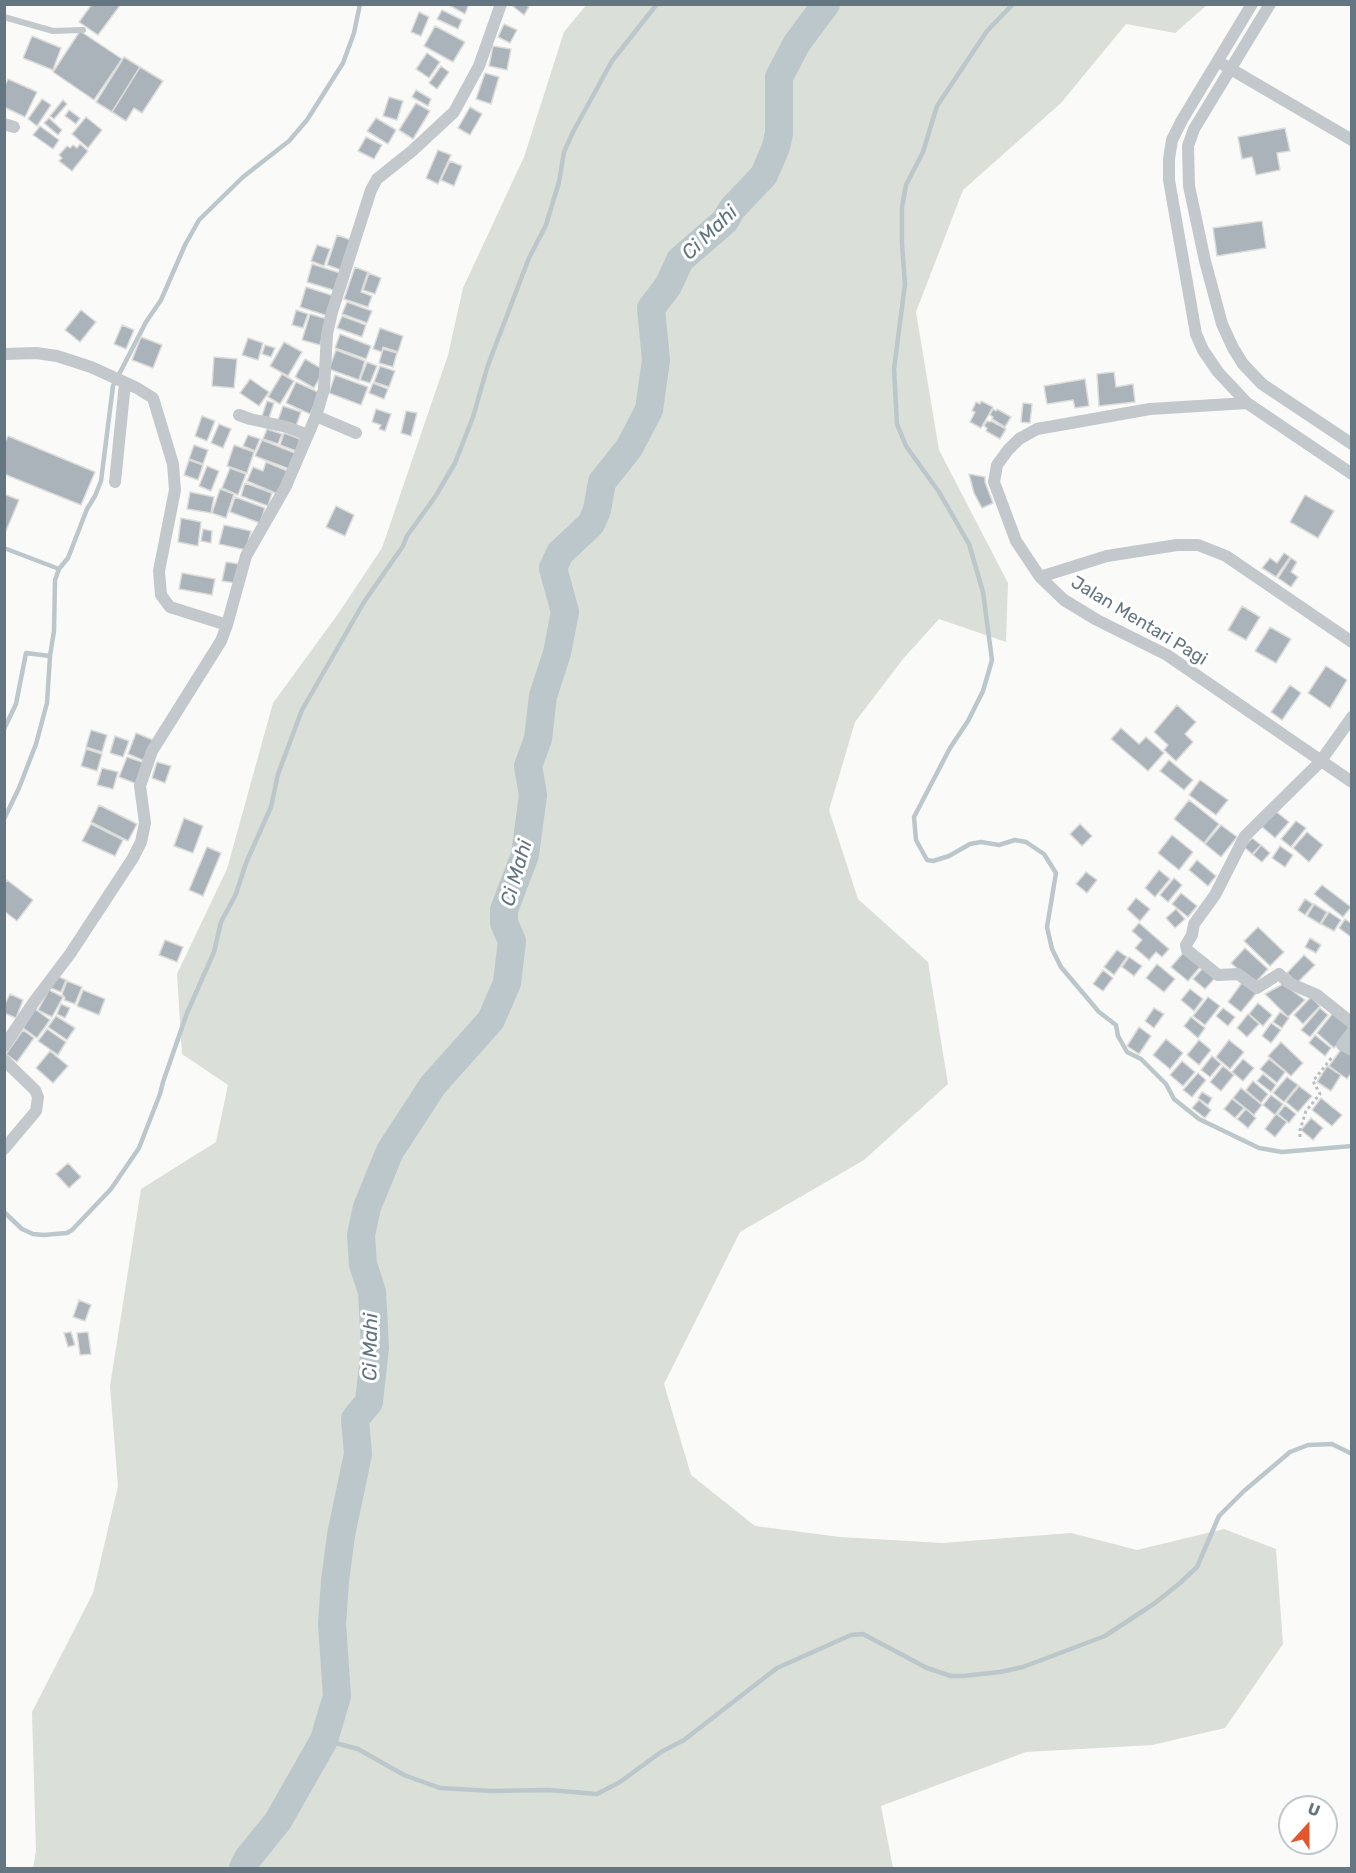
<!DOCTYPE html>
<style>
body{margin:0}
#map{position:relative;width:1356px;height:1873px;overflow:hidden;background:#fafaf8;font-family:Rubik,sans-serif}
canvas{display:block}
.frame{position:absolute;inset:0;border:6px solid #657683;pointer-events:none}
.north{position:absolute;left:1278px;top:1795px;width:60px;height:60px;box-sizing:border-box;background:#fff;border:2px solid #c1c8cd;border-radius:50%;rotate:21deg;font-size:16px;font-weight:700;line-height:24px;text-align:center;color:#657683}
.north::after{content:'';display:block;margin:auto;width:21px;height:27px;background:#e4572e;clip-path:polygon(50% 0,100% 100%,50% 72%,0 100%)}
</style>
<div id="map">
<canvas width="1356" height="1873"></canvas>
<div class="frame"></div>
<div class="north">U</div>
</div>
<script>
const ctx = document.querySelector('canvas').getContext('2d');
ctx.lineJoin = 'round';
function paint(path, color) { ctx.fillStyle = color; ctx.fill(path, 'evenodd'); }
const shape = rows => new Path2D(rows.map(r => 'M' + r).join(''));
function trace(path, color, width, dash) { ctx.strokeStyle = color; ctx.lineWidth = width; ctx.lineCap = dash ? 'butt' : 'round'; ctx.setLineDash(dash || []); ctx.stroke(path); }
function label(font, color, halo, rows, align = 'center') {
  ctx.font = font + ' Rubik,sans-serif'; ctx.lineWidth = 6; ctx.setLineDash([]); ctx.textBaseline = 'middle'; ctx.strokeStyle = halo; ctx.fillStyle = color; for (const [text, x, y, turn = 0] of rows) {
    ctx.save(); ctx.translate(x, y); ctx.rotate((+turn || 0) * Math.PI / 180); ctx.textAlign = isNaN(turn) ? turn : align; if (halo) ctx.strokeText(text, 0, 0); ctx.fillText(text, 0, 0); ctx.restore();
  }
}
paint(shape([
 [587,4,1207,5,1175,33,1126,24,1061,103,963,190,916,312,939,450,1008,583,1006,642,939,619,903,659,855,722,829,810,858,899,928,962,948,1084,864,1160,740,1232,664,1384,691,1475,755,1526,840,1537,942,1543,1071,1533,1137,1550,1224,1529,1276,1549,1283,1644,1225,1728,1152,1745,1026,1752,881,1806,893,1868,33,1868,36,1851,32,1712,93,1593,118,1486,110,1386,141,1189,216,1142,228,1085,182,1054,177,974,227,869,273,703,338,614,382,548,448,355,463,288,524,157,564,32]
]), '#dadfd7');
trace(shape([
 [1013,4,987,31,937,106,923,152,906,185,902,207,902,244,905,284,894,369,897,424,906,446,939,492,969,544,983,592,992,660,983,691,968,721,950,748,914,817,916,840,927,860,933,861,949,856,970,844,981,842,999,845,1015,840,1026,842,1044,854,1056,873,1047,927,1052,949,1061,967,1099,1012,1116,1025,1118,1036,1127,1052,1141,1059,1166,1084,1174,1099,1199,1119,1259,1148,1282,1152,1352,1146],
 [4,548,59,569],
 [4,729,16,704,26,653,50,656],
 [4,819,19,788,36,744,47,703,50,656,54,631,55,580,59,569,68,558,87,509,95,496,101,481,113,386,146,322,161,300,185,245,199,220,243,177,289,141,307,120,343,63,354,33,360,4],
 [4,1212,22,1229,33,1234,44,1235,67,1233,72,1230,111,1189,139,1148,160,1094,163,1082,187,1013,214,952,221,922,236,894,246,863,271,807,278,774,302,710,364,602,403,546,407,536,435,497,455,463,473,417,488,365,529,258,546,225,559,182,564,152,573,132,612,61,657,4],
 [324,1740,358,1749,404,1775,440,1788,492,1791,548,1790,597,1794,620,1782,661,1752,684,1740,777,1668,851,1635,863,1634,927,1668,951,1676,963,1676,1000,1672,1023,1667,1105,1636,1155,1603,1180,1583,1197,1567,1219,1516,1244,1491,1290,1452,1308,1445,1332,1444,1352,1454]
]), '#bbc7cb', 4.5);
trace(shape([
 [243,1868,248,1858,278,1821,324,1740,337,1696,332,1624,335,1581,341,1535,358,1454,355,1419,369,1402,375,1347,372,1292,363,1264,361,1235,367,1207,390,1151,433,1085,491,1020,507,983,512,941,504,923,504,910,525,855,533,795,528,766,538,739,543,696,557,653,565,612,553,568,560,553,591,524,597,510,602,482,629,448,649,410,656,360,651,308,668,286,680,260,725,221,732,209,764,175,776,147,779,133,779,77,797,43,826,4]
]), '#bbc7cb', 28);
const building = shape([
 [92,4,121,4,98,35,79,22,92,4],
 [447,4,469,4,465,14,447,4],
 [510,4,525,4,529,7,524,15,510,4],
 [442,10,462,20,458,29,437,19,442,10],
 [419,12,429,17,421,36,411,32,419,12],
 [504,24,517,30,510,43,498,37,504,24],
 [435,26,465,42,453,62,424,46,435,26],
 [80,31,122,59,94,100,53,72,80,31],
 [32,36,61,48,53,70,23,58,32,36],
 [493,46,511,49,507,70,489,66,493,46],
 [427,53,440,62,429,78,416,69,427,53],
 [124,57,140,67,112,112,96,102,124,57],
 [441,66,449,72,437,89,429,83,441,66],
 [140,67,163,81,142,113,134,108,126,121,112,112,140,67],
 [485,73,499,77,491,104,476,99,485,73],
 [8,79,37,92,25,117,4,107,4,87,8,79],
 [416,90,431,99,428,106,412,97,416,90],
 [389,97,403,101,397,120,383,116,389,97],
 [42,99,51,105,37,126,28,119,42,99],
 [63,100,67,104,54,119,50,116,63,100],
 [416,103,430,111,413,139,399,130,416,103],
 [470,107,482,114,470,135,458,128,470,107],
 [69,110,80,118,76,124,65,116,69,110],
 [86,117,102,130,88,148,72,134,86,117],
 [49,118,62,130,58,135,44,123,49,118],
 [376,118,396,130,388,144,367,131,376,118],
 [40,126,59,140,53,149,33,135,40,126],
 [1285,128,1290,151,1277,153,1280,170,1256,175,1252,157,1242,159,1238,137,1285,128],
 [366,137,382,145,374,159,358,151,366,137],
 [80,144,88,151,72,171,59,161,62,158,59,155,67,146,70,148,73,145,77,148,80,144],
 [438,150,451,155,438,184,426,178,438,150],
 [450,161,462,166,454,186,441,180,450,161],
 [1262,221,1266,248,1217,256,1213,228,1262,221],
 [337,235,351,240,341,270,327,265,337,235],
 [317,245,330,249,324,266,311,261,317,245],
 [312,264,340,273,336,291,307,282,312,264],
 [355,267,368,272,361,292,372,296,368,307,344,299,355,267],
 [369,273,381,278,375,294,363,290,369,273],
 [306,287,334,296,328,316,300,307,306,287],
 [347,302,372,311,367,323,342,314,347,302],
 [81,310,96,322,80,342,65,330,81,310],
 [296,310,308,314,303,328,292,325,296,310],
 [310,314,327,319,320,345,302,340,310,314],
 [342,316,366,325,362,337,337,328,342,316],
 [122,325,134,330,126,349,114,344,122,325],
 [380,328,403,336,398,352,383,347,382,352,373,349,380,328],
 [340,334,371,346,366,359,335,348,340,334],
 [141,337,162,345,153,368,132,360,141,337],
 [248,338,263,343,258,360,242,355,248,338],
 [284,342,302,352,288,376,270,366,284,342],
 [265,345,275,348,271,357,262,354,265,345],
 [383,349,397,353,393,367,379,363,383,349],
 [336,350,365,361,359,380,329,369,336,350],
 [214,357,237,359,234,388,212,386,214,357],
 [305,359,324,370,314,388,295,377,305,359],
 [367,362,377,366,370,383,360,380,367,362],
 [380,366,395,371,389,387,374,382,380,366],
 [1114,372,1116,387,1133,384,1135,402,1099,406,1097,374,1114,372],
 [282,374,294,381,280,404,268,397,282,374],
 [335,375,368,387,361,405,329,393,335,375],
 [250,379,269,392,259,406,240,393,250,379],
 [1085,379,1089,406,1075,408,1073,400,1047,404,1044,386,1085,379],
 [296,382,320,393,310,414,286,403,296,382],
 [373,383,388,389,384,399,369,393,373,383],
 [267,401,274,403,269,418,262,416,267,401],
 [981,401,993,407,981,428,970,422,975,412,972,411,976,402,980,404,981,401],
 [1023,403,1032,404,1030,423,1021,422,1023,403],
 [283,406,301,412,296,426,278,420,283,406],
 [376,409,391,414,385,431,379,429,381,425,372,422,376,409],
 [993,409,996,411,997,409,1011,417,1005,427,992,419,993,417,990,415,993,409],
 [406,411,417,413,411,436,401,433,406,411],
 [202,416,215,421,207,441,195,436,202,416],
 [987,421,990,422,991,421,1006,429,1000,439,986,431,987,428,984,426,987,421],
 [219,424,231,429,223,448,211,443,219,424],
 [267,429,282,434,278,444,263,439,267,429],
 [284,433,300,439,296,451,280,445,284,433],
 [248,435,260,439,255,451,243,446,248,435],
 [8,436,95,472,81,505,4,474,4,444,8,436],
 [262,440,295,453,289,469,255,456,262,440],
 [194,445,208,450,203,464,189,459,194,445],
 [234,445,254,452,247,473,227,466,234,445],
 [189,460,203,465,198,480,184,475,189,460],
 [266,462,290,472,280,495,247,481,253,467,263,471,266,462],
 [207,466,219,471,211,491,199,486,207,466],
 [230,468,246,474,238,495,222,488,230,468],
 [969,474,985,477,985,482,993,503,982,508,974,493,969,474],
 [245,483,272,493,268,506,241,496,245,483],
 [220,489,234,494,226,518,212,513,220,489],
 [190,492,214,497,211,513,187,509,190,492],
 [4,494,19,500,6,531,4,531,4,494],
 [1305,495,1334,511,1318,538,1290,522,1305,495],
 [235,497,265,508,260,523,230,512,235,497],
 [336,506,354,515,345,536,326,527,336,506],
 [181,518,201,522,198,546,178,542,181,518],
 [224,525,251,531,246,550,219,544,224,525],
 [203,529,212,531,211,543,201,541,203,529],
 [1284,553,1290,557,1276,577,1262,568,1270,558,1277,563,1284,553],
 [1291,558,1297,562,1291,572,1298,577,1291,587,1278,578,1291,558],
 [226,562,239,564,235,583,222,581,226,562],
 [182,573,215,579,212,595,179,589,182,573],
 [1242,606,1260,617,1246,640,1228,630,1242,606],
 [1270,627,1291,639,1276,663,1255,651,1270,627],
 [1326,666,1347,680,1330,708,1308,693,1326,666],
 [1290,685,1301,693,1282,720,1271,712,1290,685],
 [1177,705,1196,722,1185,734,1193,742,1176,761,1164,750,1168,745,1154,732,1177,705],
 [1121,728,1139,744,1146,737,1164,753,1148,771,1111,739,1121,728],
 [91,730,107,735,102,752,86,747,91,730],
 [136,733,153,740,145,761,128,754,136,733],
 [115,736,129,741,123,757,110,753,115,736],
 [86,749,102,754,97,771,81,766,86,749],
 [127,757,145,763,137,784,119,777,127,757],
 [1169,760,1193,780,1184,790,1160,771,1169,760],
 [157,762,171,766,165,783,152,778,157,762],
 [102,768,118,772,113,789,97,785,102,768],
 [1200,780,1228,800,1216,815,1189,795,1200,780],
 [1189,800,1219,824,1204,843,1174,819,1189,800],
 [99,805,137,824,128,841,91,822,99,805],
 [1273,809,1289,822,1275,838,1260,825,1273,809],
 [184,818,203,826,193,853,174,846,184,818],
 [1296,821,1306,828,1291,847,1281,839,1296,821],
 [91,824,123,840,115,856,82,841,91,824],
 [1080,824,1092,836,1082,846,1070,834,1080,824],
 [1221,825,1237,837,1221,857,1205,844,1221,825],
 [1307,832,1323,845,1309,862,1293,848,1307,832],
 [1172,835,1193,852,1179,870,1158,853,1172,835],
 [1252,838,1261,845,1252,854,1244,847,1252,838],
 [1261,845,1270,853,1262,862,1253,855,1261,845],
 [1280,846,1293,855,1285,867,1272,858,1280,846],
 [207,847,221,853,203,896,189,890,207,847],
 [1197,860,1216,876,1208,886,1189,870,1197,860],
 [1159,870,1170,879,1155,897,1145,888,1159,870],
 [1086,872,1097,880,1087,893,1076,884,1086,872],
 [1174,878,1182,885,1168,902,1160,895,1174,878],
 [7,880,33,900,17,921,4,911,4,884,7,880],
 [1322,885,1351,907,1343,917,1314,894,1322,885],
 [1181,893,1197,906,1188,917,1172,904,1181,893],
 [1136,898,1150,909,1140,921,1127,909,1136,898],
 [1305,899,1313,904,1305,915,1298,910,1305,899],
 [1314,904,1327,912,1320,924,1307,916,1314,904],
 [1176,909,1185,919,1175,928,1166,918,1176,909],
 [1329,912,1341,920,1334,931,1321,924,1329,912],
 [1345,919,1352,924,1351,937,1339,928,1345,919],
 [1139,923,1169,949,1162,957,1156,952,1149,960,1135,948,1142,940,1132,931,1139,923],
 [1258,927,1284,952,1270,966,1244,941,1258,927],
 [1310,938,1321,945,1316,953,1305,947,1310,938],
 [165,940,183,947,177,962,159,955,165,940],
 [1245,948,1268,969,1254,984,1231,963,1245,948],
 [1117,950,1127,957,1114,975,1104,967,1117,950],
 [1184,952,1201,966,1188,981,1171,967,1184,952],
 [1304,955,1315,965,1297,983,1287,973,1304,955],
 [1129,957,1142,966,1134,976,1122,967,1129,957],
 [1157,964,1175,979,1164,992,1146,978,1157,964],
 [1203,968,1215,978,1205,989,1193,979,1203,968],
 [1103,970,1113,978,1103,991,1093,984,1103,970],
 [55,975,66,980,61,992,48,987,55,975],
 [1244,980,1258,991,1241,1012,1228,1002,1244,980],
 [67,981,82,987,75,1004,64,1000,65,998,62,994,67,981],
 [1283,984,1305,1000,1288,1017,1265,994,1283,984],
 [1190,989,1203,999,1194,1011,1181,1000,1190,989],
 [49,990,63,997,52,1017,38,1010,49,990],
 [83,990,105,999,99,1015,77,1006,83,990],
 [10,994,23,1000,16,1018,4,1013,4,1006,10,994],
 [1208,997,1220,1006,1205,1025,1193,1016,1208,997],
 [1311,997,1320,1006,1303,1024,1294,1015,1311,997],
 [1258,1003,1272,1015,1263,1026,1249,1014,1258,1003],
 [61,1004,70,1008,65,1018,57,1014,61,1004],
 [1154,1008,1164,1014,1154,1028,1145,1021,1154,1008],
 [1223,1008,1235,1017,1228,1026,1216,1016,1223,1008],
 [1320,1008,1328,1015,1310,1037,1301,1030,1320,1008],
 [35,1009,50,1020,37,1038,23,1028,35,1009],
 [1280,1012,1289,1018,1282,1028,1273,1022,1280,1012],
 [1333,1013,1351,1028,1334,1048,1317,1033,1333,1013],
 [1248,1014,1259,1024,1247,1037,1237,1028,1248,1014],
 [56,1016,75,1028,67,1040,48,1027,56,1016],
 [1191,1017,1205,1028,1198,1038,1184,1026,1191,1017],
 [1271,1023,1281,1030,1271,1043,1262,1036,1271,1023],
 [1139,1027,1151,1036,1139,1054,1127,1046,1139,1027],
 [47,1029,66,1042,58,1055,38,1041,47,1029],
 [23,1030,34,1038,17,1062,6,1054,23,1030],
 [1315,1035,1331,1048,1325,1056,1309,1043,1315,1035],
 [1166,1039,1183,1053,1170,1069,1153,1055,1166,1039],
 [1199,1040,1211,1050,1199,1065,1187,1055,1199,1040],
 [1229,1040,1244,1052,1230,1069,1216,1057,1229,1040],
 [1281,1042,1303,1063,1291,1076,1268,1056,1281,1042],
 [1342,1048,1352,1054,1352,1072,1347,1079,1329,1066,1342,1048],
 [50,1051,68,1066,53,1083,36,1068,50,1051],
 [1212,1056,1221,1064,1210,1077,1201,1070,1212,1056],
 [1243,1059,1254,1068,1243,1081,1232,1072,1243,1059],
 [1269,1059,1285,1072,1277,1083,1260,1069,1269,1059],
 [1182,1061,1195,1072,1183,1086,1170,1075,1182,1061],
 [1223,1066,1234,1075,1221,1091,1210,1082,1223,1066],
 [1327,1066,1341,1075,1331,1091,1317,1082,1327,1066],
 [1198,1073,1206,1080,1192,1097,1183,1090,1198,1073],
 [1263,1074,1276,1085,1271,1092,1257,1081,1263,1074],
 [1287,1077,1298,1085,1284,1102,1273,1093,1287,1077],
 [1253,1081,1268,1094,1261,1103,1246,1090,1253,1081],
 [1299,1086,1312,1096,1298,1112,1286,1102,1299,1086],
 [1241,1088,1262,1105,1254,1115,1233,1098,1241,1088],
 [1202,1092,1212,1098,1208,1105,1198,1098,1202,1092],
 [1271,1095,1283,1104,1275,1115,1263,1105,1271,1095],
 [1321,1098,1342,1115,1332,1126,1312,1110,1321,1098],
 [1232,1099,1244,1108,1235,1118,1224,1109,1232,1099],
 [1199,1100,1211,1110,1205,1118,1192,1108,1199,1100],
 [1285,1105,1296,1114,1289,1123,1278,1114,1285,1105],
 [1246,1109,1256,1118,1248,1128,1237,1119,1246,1109],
 [1276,1114,1287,1122,1275,1137,1265,1129,1276,1114],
 [1311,1118,1323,1128,1313,1140,1301,1130,1311,1118],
 [68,1163,81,1177,69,1188,56,1174,68,1163],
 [79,1300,91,1305,85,1321,73,1317,79,1300],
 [71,1332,75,1345,68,1347,64,1333,71,1332],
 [88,1332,91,1354,80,1355,77,1333,88,1332]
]);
paint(building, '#aab3b9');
trace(building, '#dcdcda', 1.5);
trace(shape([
 [1300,1137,1300,1130,1306,1111,1320,1094,1313,1081,1333,1056]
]), '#bbbfc2', 3, [3, 3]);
trace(shape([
 [4,17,53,31,83,30]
]), '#c3c8cc', 6);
trace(shape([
 [1252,4,1182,120,1172,140,1169,159,1169,180,1196,334,1203,350,1218,372,1247,403,1352,474],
 [1270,4,1194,129,1188,146,1189,186,1205,261,1222,324,1233,348,1243,364,1262,384,1352,444],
 [1224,65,1352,140],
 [4,124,14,127],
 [4,354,36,353,57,356,91,367,137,388,153,398,173,464,175,490,159,571,161,595,170,607,227,625,221,641,152,751,140,786,145,823,141,842,133,858,70,954,36,999,4,1046],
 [1247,403,1150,409,1037,429,1019,439,1008,450,997,465,994,482,1016,541,1040,577,1064,600,1097,620,1167,655,1352,782],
 [239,415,250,419,287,427,308,435],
 [316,416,356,433],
 [115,482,125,383],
 [1040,577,1107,556,1177,545,1198,545,1226,556,1352,642],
 [227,625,246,556,286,486,316,416,324,389,327,334,332,312,371,190,377,179,412,151,454,112,479,66,501,4],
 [1352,717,1320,762,1245,836,1215,895,1194,924,1192,935,1186,945,1187,950,1218,975,1238,974,1257,988,1279,974,1289,983,1317,995,1352,1023],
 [1352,1032,1342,1045,1352,1050],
 [4,1060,35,1090,38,1097,36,1111,4,1149]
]), '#c3c8cc', 12);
label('18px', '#657683', '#fff', [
 ["Jalan Mentari Pagi",1139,621,31]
]);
label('italic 20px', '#60757c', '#fff', [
 ["Ci Mahi",710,233,-44],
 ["Ci Mahi",517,873,-74],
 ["Ci Mahi",371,1347,-89]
]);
</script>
